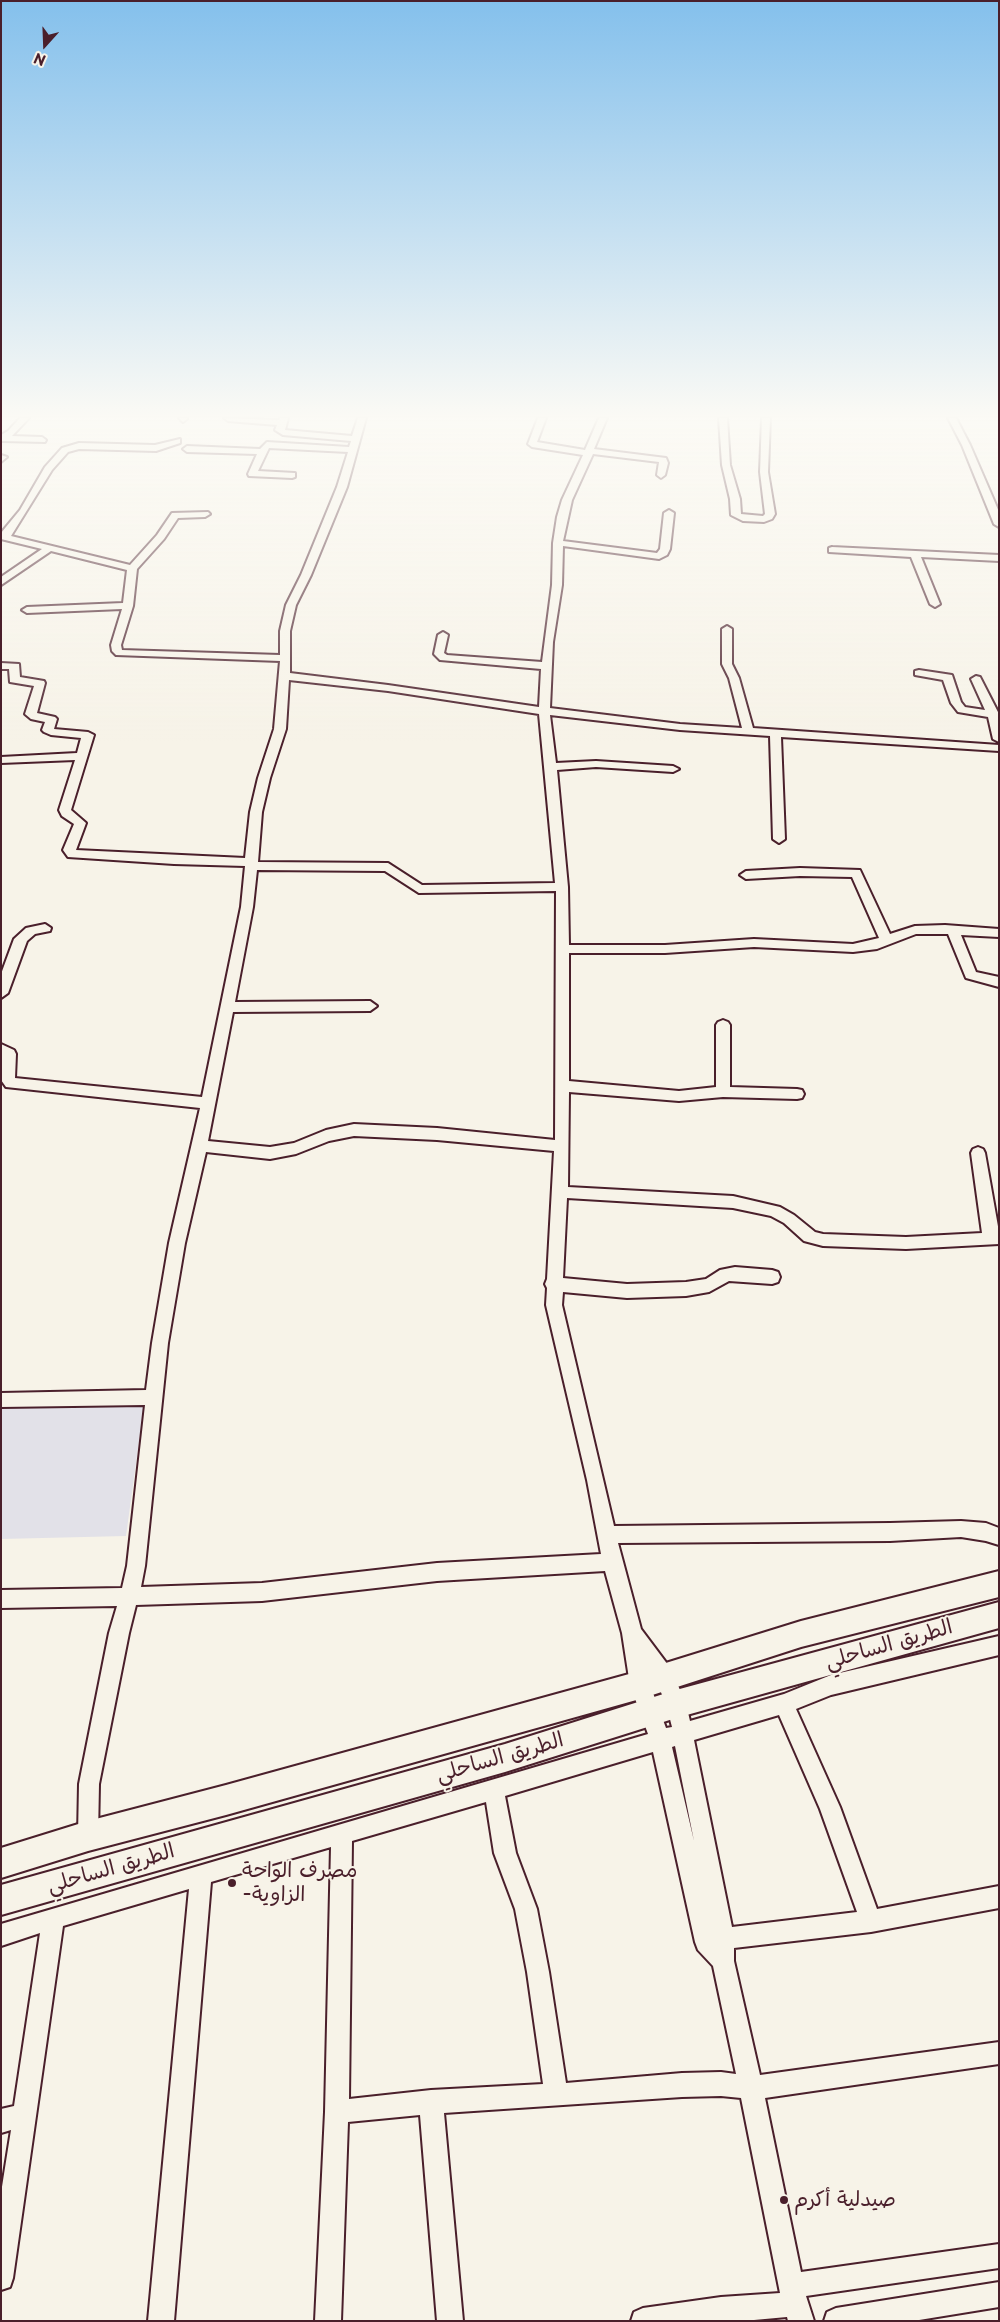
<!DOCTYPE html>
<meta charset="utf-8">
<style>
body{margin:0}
#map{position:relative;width:1000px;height:2322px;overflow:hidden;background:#f7f3e8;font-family:"Playpen Sans",sans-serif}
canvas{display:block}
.frame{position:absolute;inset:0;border:2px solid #4a1f2b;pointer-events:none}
.north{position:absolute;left:20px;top:20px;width:50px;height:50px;-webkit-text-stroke:4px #f7f3e8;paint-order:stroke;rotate:200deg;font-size:14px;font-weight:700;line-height:20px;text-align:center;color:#4a1f2b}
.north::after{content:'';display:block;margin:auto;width:18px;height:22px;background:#4a1f2b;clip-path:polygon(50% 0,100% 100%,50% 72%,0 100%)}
</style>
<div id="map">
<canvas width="1000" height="2322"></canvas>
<div class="frame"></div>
<div class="north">N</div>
</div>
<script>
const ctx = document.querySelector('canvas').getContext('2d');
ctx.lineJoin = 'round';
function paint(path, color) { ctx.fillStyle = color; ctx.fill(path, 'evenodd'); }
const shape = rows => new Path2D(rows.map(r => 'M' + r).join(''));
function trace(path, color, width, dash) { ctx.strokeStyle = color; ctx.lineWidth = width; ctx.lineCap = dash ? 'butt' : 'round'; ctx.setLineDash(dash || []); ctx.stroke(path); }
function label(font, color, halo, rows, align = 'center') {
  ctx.font = font + ' "Playpen Sans","Playpen Sans Arabic",sans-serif'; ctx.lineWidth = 4; ctx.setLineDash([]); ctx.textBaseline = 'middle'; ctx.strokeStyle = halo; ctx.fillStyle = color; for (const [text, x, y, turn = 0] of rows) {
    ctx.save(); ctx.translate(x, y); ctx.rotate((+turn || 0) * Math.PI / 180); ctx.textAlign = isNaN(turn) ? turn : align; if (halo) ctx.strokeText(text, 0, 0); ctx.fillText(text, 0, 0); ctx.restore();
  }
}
paint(shape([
 [144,1405,126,1536,1,1539,1,1407]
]), '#e2e1e8');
const minor = shape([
 [20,418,29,418,12,436,42,437,46,440,45,442,1,441,1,435,8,431,20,418],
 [179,418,187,418,187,419,183,422,179,418],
 [224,418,279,420,280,418,288,418,285,430,352,436,358,418,366,418,347,487,311,575,296,605,290,631,290,673,388,685,539,707,541,669,440,660,434,654,438,635,443,632,448,635,444,653,447,655,542,662,552,585,553,543,557,517,562,500,583,455,532,447,528,444,538,418,546,418,537,442,585,450,599,418,607,418,594,449,666,458,668,463,665,475,661,478,657,475,659,462,593,454,572,500,563,541,657,553,660,549,664,513,669,510,674,513,670,549,667,555,659,559,563,546,562,585,553,642,550,708,680,724,742,728,729,678,722,664,722,629,727,626,732,629,732,664,739,678,753,728,999,745,999,751,781,737,785,839,779,843,773,839,770,736,680,730,550,715,556,763,596,761,673,766,679,769,673,772,596,767,557,770,568,887,569,945,665,945,754,939,853,944,879,938,852,877,800,876,746,879,740,875,746,871,800,868,860,870,890,934,915,926,945,925,999,929,999,937,961,935,976,972,999,977,999,987,966,978,948,934,916,934,877,949,853,952,754,947,665,953,569,953,569,1081,679,1091,716,1087,716,1025,718,1022,723,1020,728,1022,730,1025,730,1087,797,1089,802,1090,804,1094,802,1098,797,1099,723,1097,679,1101,569,1092,568,1187,733,1196,780,1207,794,1215,815,1232,823,1234,906,1237,982,1233,971,1153,973,1149,978,1147,983,1149,985,1153,999,1232,999,1244,906,1249,823,1246,804,1241,784,1223,771,1216,733,1208,567,1198,563,1278,627,1284,686,1282,706,1279,720,1270,735,1267,772,1270,778,1272,780,1277,778,1282,772,1284,729,1281,709,1292,686,1296,627,1298,563,1292,562,1305,614,1526,890,1523,961,1521,986,1523,999,1528,999,1545,986,1541,961,1537,890,1541,618,1543,641,1629,671,1669,686,1704,690,1721,784,1694,831,1675,999,1636,999,1655,831,1695,796,1709,840,1807,877,1909,999,1886,999,1908,871,1932,734,1948,734,1961,760,2075,999,2042,999,2064,765,2098,801,2272,999,2244,999,2268,806,2296,814,2321,788,2321,787,2317,743,2321,631,2321,634,2312,643,2308,721,2297,780,2293,741,2098,721,2096,682,2097,444,2113,463,2321,437,2321,420,2115,348,2122,341,2321,315,2321,325,2112,331,1847,211,1882,174,2321,148,2321,189,1889,63,1926,13,2278,10,2287,1,2290,1,2193,11,2130,1,2133,1,2109,14,2106,40,1933,1,1946,1,1924,648,1734,630,1685,622,1633,605,1571,437,1581,262,1601,136,1605,129,1633,99,1784,98,1836,95,1843,88,1846,81,1843,78,1836,79,1784,109,1633,117,1606,1,1608,1,1590,122,1588,127,1566,145,1405,1,1407,1,1393,146,1390,152,1343,169,1243,200,1108,6,1087,1,1080,1,1044,14,1050,16,1054,15,1078,202,1097,241,907,245,866,174,864,68,857,63,850,74,824,62,816,59,810,75,760,1,763,1,757,77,753,81,738,51,735,44,732,42,730,45,722,31,719,25,714,34,686,10,682,9,669,1,669,1,663,19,664,20,677,44,681,45,683,37,713,55,717,57,719,54,729,88,732,94,735,71,810,86,823,76,850,245,858,250,812,258,778,274,729,280,661,116,655,112,651,111,645,122,609,27,613,22,610,27,607,123,603,127,570,51,551,1,585,1,577,42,549,1,539,1,533,20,510,45,467,62,448,79,443,155,445,180,439,180,443,156,451,79,449,68,452,52,470,11,536,130,565,157,535,172,513,208,512,210,514,205,517,178,518,164,539,137,569,133,606,121,645,122,650,280,655,280,631,286,605,301,575,337,487,348,452,269,448,258,471,295,473,295,477,292,478,249,476,248,474,257,454,187,452,183,449,187,446,260,449,267,442,349,447,351,441,283,435,275,430,277,425,228,421,224,418],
 [289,680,388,691,539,714,555,883,422,885,388,863,258,862,262,812,270,778,286,729,289,680],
 [257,870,385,871,419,893,556,891,555,1140,437,1128,354,1124,326,1130,294,1143,270,1147,208,1141,233,1012,370,1011,377,1006,370,1001,235,1002,253,907,257,870],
 [354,1136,437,1140,554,1151,547,1279,545,1284,547,1288,546,1305,587,1480,601,1554,437,1563,262,1583,141,1587,145,1566,168,1343,185,1243,206,1152,270,1159,296,1154,329,1141,354,1136],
 [647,1670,657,1683,666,1704,672,1727,666,1728,650,1685,647,1670],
 [779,1715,820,1809,857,1912,732,1927,694,1740,779,1715],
 [675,1746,694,1841,672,1747,675,1746],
 [653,1752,695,1942,698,1950,713,1966,736,2074,721,2072,682,2073,566,2083,549,1972,537,1909,516,1853,505,1796,653,1752],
 [486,1802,494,1853,515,1909,527,1972,543,2084,431,2090,349,2099,352,1841,486,1802],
 [719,418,727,418,730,465,740,499,741,514,763,516,765,514,760,472,762,418,770,418,768,472,775,514,772,519,764,522,743,521,731,515,730,499,722,465,719,418],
 [948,418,956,418,970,445,999,512,999,527,994,524,962,445,948,418],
 [1,455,7,457,1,462,1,455],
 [832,547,999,555,999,561,921,557,940,604,935,607,930,604,911,557,829,552,829,548,832,547],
 [919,670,952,675,961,702,965,707,985,710,971,679,976,676,980,677,999,714,999,742,993,739,988,717,958,712,951,703,943,680,915,675,915,671,919,670],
 [45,924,51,928,50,931,35,934,27,941,8,993,1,998,1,974,14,939,26,928,45,924],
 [999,2282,999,2307,913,2321,824,2321,827,2312,836,2308,999,2282]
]);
const highway = shape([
 [999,1571,999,1597,801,1647,640,1699,226,1815,88,1851,1,1878,1,1848,88,1821,226,1785,640,1671,801,1621,999,1571],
 [999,1602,999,1628,676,1718,505,1772,1,1915,1,1885,505,1744,676,1690,999,1602]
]);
trace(minor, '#4a1f2b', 4);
trace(highway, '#4a1f2b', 4);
paint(minor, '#f7f3e8');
paint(highway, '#f7f3e8');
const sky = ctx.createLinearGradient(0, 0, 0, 743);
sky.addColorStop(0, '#84c0ec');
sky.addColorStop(0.56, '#fbfaf5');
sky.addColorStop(1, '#fbfaf500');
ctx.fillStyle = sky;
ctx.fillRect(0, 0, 1000, 743);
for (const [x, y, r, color] of [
 [232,1883,5,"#4a1f2b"],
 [784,2200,5,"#4a1f2b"]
]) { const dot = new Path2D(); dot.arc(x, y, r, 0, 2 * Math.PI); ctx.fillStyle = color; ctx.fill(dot); trace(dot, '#f7f3e8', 2); }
label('21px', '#4a1f2b', '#f7f3e8', [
 ["الطريق الساحلي",889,1645,-16],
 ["الطريق الساحلي",500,1758,-16],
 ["الطريق الساحلي",111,1869,-16]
]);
label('21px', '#4a1f2b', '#f7f3e8', [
 ["مصرف الواحة",242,1871],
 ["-الزاوية",242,1895],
 ["صيدلية أكرم",794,2200]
], 'left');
</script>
